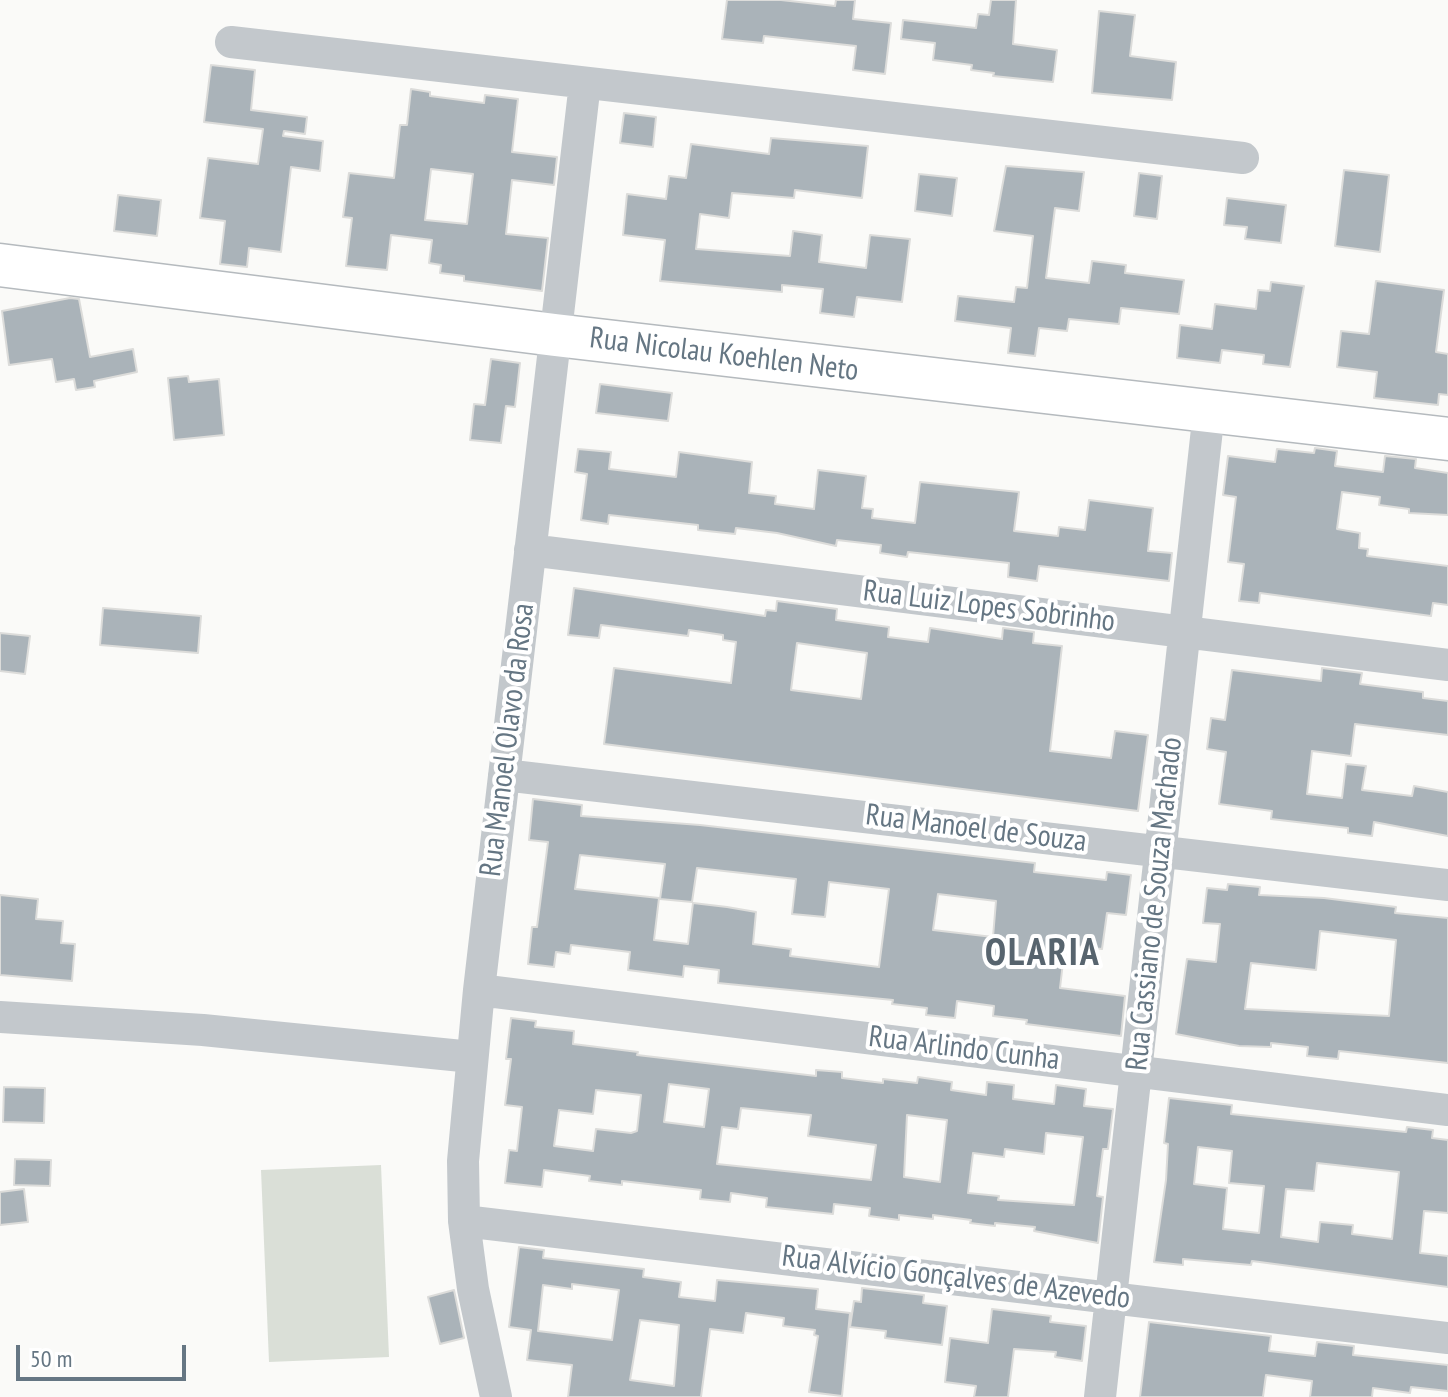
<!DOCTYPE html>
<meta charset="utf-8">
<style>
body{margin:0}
#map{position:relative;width:1448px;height:1397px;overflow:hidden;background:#fafaf8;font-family:"PT Sans Narrow",sans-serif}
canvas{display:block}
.scale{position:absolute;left:16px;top:1345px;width:170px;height:36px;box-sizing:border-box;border:4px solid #657683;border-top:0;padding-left:10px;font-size:24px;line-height:28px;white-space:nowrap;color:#657683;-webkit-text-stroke:6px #fff;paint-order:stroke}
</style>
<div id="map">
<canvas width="1448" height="1397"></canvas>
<div class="scale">50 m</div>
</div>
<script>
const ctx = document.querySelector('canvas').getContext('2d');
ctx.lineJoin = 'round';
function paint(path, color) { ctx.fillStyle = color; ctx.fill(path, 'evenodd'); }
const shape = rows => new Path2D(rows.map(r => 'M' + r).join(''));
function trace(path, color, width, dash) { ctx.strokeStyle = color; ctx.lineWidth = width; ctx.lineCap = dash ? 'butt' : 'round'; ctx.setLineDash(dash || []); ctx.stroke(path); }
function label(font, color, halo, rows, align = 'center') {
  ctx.font = font + ' "PT Sans Narrow",sans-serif'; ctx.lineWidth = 8; ctx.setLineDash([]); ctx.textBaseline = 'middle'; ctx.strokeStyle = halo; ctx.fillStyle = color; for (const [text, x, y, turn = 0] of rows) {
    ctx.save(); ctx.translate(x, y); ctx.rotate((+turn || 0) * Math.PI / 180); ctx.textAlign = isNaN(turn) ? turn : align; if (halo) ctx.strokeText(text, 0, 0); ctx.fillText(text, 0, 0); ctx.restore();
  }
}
paint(shape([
 [381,1165,389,1357,269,1362,261,1170]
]), '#dadfd7');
const building = shape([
 [727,0,781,0,835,6,836,0,855,0,853,19,891,23,885,74,853,70,856,46,764,36,763,43,722,39,727,0],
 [991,0,1016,0,1013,44,1057,50,1053,82,993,76,994,73,971,70,972,65,933,60,935,43,901,39,903,20,976,28,978,14,989,15,991,0],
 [1099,11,1135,15,1130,56,1176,62,1172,100,1092,93,1099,11],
 [211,65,255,70,251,110,307,117,305,134,284,131,283,136,323,141,320,171,291,167,281,252,249,248,247,267,220,264,225,221,200,218,208,158,258,164,263,129,204,122,211,65],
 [411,89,430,92,430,96,484,103,485,95,518,99,512,152,557,157,554,185,512,180,506,234,548,238,542,291,464,281,464,276,440,273,441,265,429,263,432,240,391,235,387,270,346,266,352,218,343,217,349,173,394,178,400,125,407,125,411,89],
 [431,169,473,174,467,224,425,220,431,169],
 [624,113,656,117,653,147,620,143,624,113],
 [771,138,868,146,862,198,795,190,794,198,732,193,729,218,700,214,696,249,790,256,793,231,822,235,819,262,866,268,870,235,910,239,902,302,857,297,854,317,820,313,823,289,782,285,782,292,660,281,665,240,623,235,627,194,666,199,669,176,686,178,691,144,769,154,771,138],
 [1006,166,1084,172,1079,211,1055,208,1046,278,1089,283,1092,261,1126,265,1125,273,1184,280,1179,314,1121,308,1119,324,1069,319,1067,331,1039,328,1035,356,1008,353,1011,328,955,321,958,296,1014,302,1016,287,1027,288,1033,236,994,231,1006,166],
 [1344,170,1389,175,1380,252,1335,246,1344,170],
 [1139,173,1162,176,1157,219,1134,216,1139,173],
 [919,174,957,178,952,216,915,211,919,174],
 [118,195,161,200,157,236,114,231,118,195],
 [1227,198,1286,205,1281,243,1245,239,1247,227,1224,225,1227,198],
 [1376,281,1444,290,1436,352,1448,354,1448,395,1439,394,1438,405,1374,398,1377,372,1337,367,1341,331,1369,334,1376,281],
 [1271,282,1304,286,1290,367,1263,364,1264,355,1222,350,1220,363,1177,358,1180,325,1212,329,1215,304,1256,309,1258,290,1270,291,1271,282],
 [70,298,79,299,90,357,133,349,137,372,94,381,95,387,76,390,74,379,56,382,52,359,9,365,2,311,70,298],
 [491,359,520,363,515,407,506,406,501,443,470,440,474,404,485,405,491,359],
 [188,376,189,382,219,379,224,435,174,440,168,378,188,376],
 [600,384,672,393,668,421,596,413,600,384],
 [1315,448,1337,451,1335,466,1383,472,1385,456,1416,459,1415,468,1448,473,1448,515,1409,513,1409,509,1379,505,1380,497,1342,492,1337,529,1360,533,1359,548,1368,549,1367,556,1448,566,1448,605,1433,603,1431,616,1260,593,1259,603,1239,601,1244,564,1228,562,1236,497,1223,495,1228,456,1275,462,1277,449,1314,453,1315,448],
 [578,449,611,452,609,469,676,477,679,452,752,462,749,493,776,496,775,504,814,509,818,470,866,476,862,508,873,509,872,518,915,523,920,482,1019,492,1014,531,1058,536,1059,527,1085,530,1089,500,1153,508,1148,551,1172,553,1169,581,1039,566,1037,581,1008,577,1009,563,908,552,907,557,880,553,881,545,837,540,836,546,777,533,736,528,735,534,698,530,698,525,609,515,608,524,581,520,587,474,575,472,578,449],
 [574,588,765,616,766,610,776,611,777,601,837,609,836,620,889,627,888,637,928,642,930,628,1002,639,1003,628,1034,632,1033,643,1062,646,1050,751,1111,758,1115,731,1148,735,1138,811,604,744,614,668,731,683,736,642,723,640,723,635,689,630,688,636,601,625,599,638,568,635,574,588],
 [797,643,867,653,861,699,791,690,797,643],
 [103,608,201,616,198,653,100,645,103,608],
 [0,633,30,636,25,674,0,671,0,633],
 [1322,668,1362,673,1360,684,1423,692,1423,698,1448,701,1448,735,1355,724,1351,756,1312,751,1307,794,1342,798,1346,764,1366,766,1362,790,1412,796,1414,786,1448,792,1448,836,1374,822,1372,836,1348,833,1348,828,1271,819,1272,811,1219,804,1226,752,1207,749,1211,718,1225,720,1232,670,1321,681,1322,668],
 [533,799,582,805,581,816,700,825,1035,863,1034,872,1106,880,1107,872,1131,875,1126,915,1107,913,1102,949,1065,945,1060,988,1125,996,1121,1036,1026,1024,1027,1020,993,1016,994,1006,957,1001,955,1018,926,1015,927,1008,892,1004,893,1000,718,983,719,970,684,966,683,977,628,970,630,952,571,945,570,954,556,952,554,967,528,964,532,927,537,927,548,842,529,840,533,799],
 [580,855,665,864,660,899,692,902,697,868,796,879,792,914,825,917,829,882,889,889,879,967,790,956,791,949,753,944,756,912,727,907,693,903,688,944,654,940,659,898,575,889,580,855],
 [938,894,996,901,993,937,933,930,938,894],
 [1228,884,1260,887,1259,895,1324,898,1396,907,1395,913,1448,918,1448,1063,1339,1051,1338,1059,1307,1056,1308,1047,1271,1043,1271,1047,1239,1046,1176,1034,1187,959,1216,962,1220,924,1203,923,1207,888,1227,890,1228,884],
 [1320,931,1396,940,1389,1016,1245,1009,1251,963,1316,970,1320,931],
 [0,895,38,899,36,919,63,921,61,943,75,944,72,981,0,975,0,895],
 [511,1018,536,1021,535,1027,574,1031,573,1044,638,1052,637,1055,816,1076,816,1070,842,1072,842,1078,883,1083,883,1079,917,1083,918,1077,952,1082,951,1090,986,1095,987,1082,1014,1085,1013,1099,1054,1104,1056,1085,1086,1089,1084,1106,1113,1109,1108,1149,1103,1149,1097,1196,1103,1197,1098,1243,1034,1231,1035,1227,995,1223,995,1226,970,1223,971,1220,933,1215,933,1219,899,1215,899,1220,869,1216,870,1208,834,1204,833,1214,766,1207,767,1198,731,1193,730,1202,700,1199,701,1190,622,1181,622,1185,589,1181,590,1176,544,1170,542,1187,505,1183,509,1150,517,1151,522,1107,505,1105,511,1059,506,1059,511,1018],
 [669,1084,709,1089,704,1127,664,1122,669,1084],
 [596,1090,641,1095,637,1131,631,1133,596,1129,593,1151,554,1146,559,1110,593,1114,596,1090],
 [741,1108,811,1115,808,1136,876,1145,871,1180,717,1164,722,1127,738,1129,741,1108],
 [907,1115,947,1120,940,1182,904,1177,907,1115],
 [1046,1133,1083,1137,1074,1205,998,1200,999,1196,968,1193,973,1153,1004,1157,1005,1149,1044,1154,1046,1133],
 [4,1087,45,1088,44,1123,3,1122,4,1087],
 [1169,1098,1232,1105,1231,1114,1406,1132,1407,1127,1433,1130,1432,1138,1448,1140,1448,1213,1424,1211,1420,1253,1448,1256,1448,1287,1252,1261,1251,1265,1183,1259,1183,1265,1154,1262,1166,1180,1168,1144,1164,1143,1169,1098],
 [1198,1147,1232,1151,1229,1183,1264,1186,1259,1233,1223,1229,1227,1188,1194,1184,1198,1147],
 [1317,1163,1399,1172,1392,1239,1352,1234,1353,1225,1320,1222,1318,1242,1281,1237,1286,1189,1314,1191,1317,1163],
 [15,1159,51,1160,50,1186,14,1185,15,1159],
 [24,1189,28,1222,0,1225,0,1192,24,1189],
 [519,1247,544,1250,543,1258,644,1269,643,1277,681,1282,679,1297,715,1301,717,1280,818,1289,816,1309,850,1313,842,1396,809,1392,818,1336,814,1335,815,1330,783,1326,784,1318,746,1313,743,1333,710,1329,701,1397,568,1397,572,1365,527,1360,531,1330,509,1327,519,1247],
 [572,1284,619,1290,612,1340,538,1331,543,1285,572,1289,572,1284],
 [640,1320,679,1325,674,1386,630,1380,640,1320],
 [862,1288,924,1295,923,1303,947,1306,942,1345,885,1338,886,1331,850,1327,854,1301,861,1302,862,1288],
 [454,1290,464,1338,440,1344,428,1297,454,1290],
 [992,1309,1051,1316,1050,1322,1086,1326,1082,1361,1055,1357,1056,1352,1014,1349,1008,1397,974,1397,976,1386,945,1382,950,1338,988,1343,992,1309],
 [1149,1322,1271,1336,1269,1351,1315,1356,1317,1342,1354,1346,1353,1355,1448,1365,1448,1391,1411,1387,1410,1393,1373,1388,1372,1397,1310,1397,1312,1381,1266,1375,1263,1397,1140,1397,1149,1322]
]);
paint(building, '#aab3b9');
trace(building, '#dcdcda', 2);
const major = shape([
 [0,265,555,335,1448,439]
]);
trace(major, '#b5babe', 45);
trace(shape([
 [231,42,1243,158],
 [530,550,1448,665],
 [504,775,1448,885],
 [479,990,1448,1110],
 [0,1017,203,1030,472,1057],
 [464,1221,1448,1338],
 [496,1397,473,1289,464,1221,463,1161,479,990,585,83],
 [1100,1397,1209,411]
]), '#c3c8cc', 32);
trace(major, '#fff', 42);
label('30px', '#657683', '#fff', [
 ["Rua Nicolau Koehlen Neto",724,355,7],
 ["Rua Luiz Lopes Sobrinho",989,607,7],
 ["Rua Manoel Olavo da Rosa",508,740,-83],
 ["Rua Manoel de Souza",976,829,7],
 ["Rua Cassiano de Souza Machado",1155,904,-84],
 ["Rua Arlindo Cunha",964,1049,7],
 ["Rua Alvício Gonçalves de Azevedo",956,1278,7]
]);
ctx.letterSpacing = '2px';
label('bold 38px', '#57646e', '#fff', [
 ["OLARIA",1043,954]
]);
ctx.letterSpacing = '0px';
</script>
